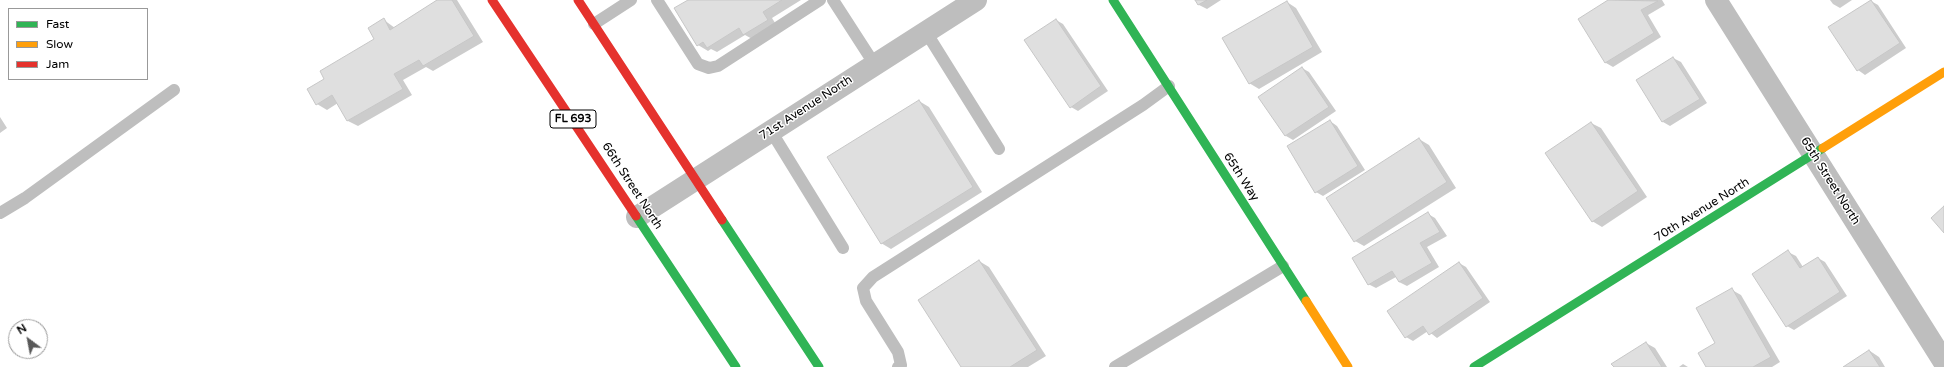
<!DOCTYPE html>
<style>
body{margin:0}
#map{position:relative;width:1944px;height:367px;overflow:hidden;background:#fff;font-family:"Varela Round",sans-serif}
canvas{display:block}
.legend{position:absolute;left:8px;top:8px;width:140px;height:72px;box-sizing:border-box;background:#fff;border:1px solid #999;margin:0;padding:5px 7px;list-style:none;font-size:12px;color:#000}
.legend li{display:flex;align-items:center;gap:8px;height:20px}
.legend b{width:20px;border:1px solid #999}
.north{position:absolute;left:8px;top:319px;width:40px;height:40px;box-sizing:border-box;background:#fff;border:1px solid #999;border-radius:50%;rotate:328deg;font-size:11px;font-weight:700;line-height:16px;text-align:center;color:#000}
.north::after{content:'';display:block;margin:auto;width:14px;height:18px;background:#595959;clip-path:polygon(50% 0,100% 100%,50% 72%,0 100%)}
</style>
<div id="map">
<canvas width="1944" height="367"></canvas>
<ul class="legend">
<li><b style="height:5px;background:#30b455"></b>Fast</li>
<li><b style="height:5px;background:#ff9f0a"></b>Slow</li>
<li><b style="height:5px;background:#e5322d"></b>Jam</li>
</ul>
<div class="north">N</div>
</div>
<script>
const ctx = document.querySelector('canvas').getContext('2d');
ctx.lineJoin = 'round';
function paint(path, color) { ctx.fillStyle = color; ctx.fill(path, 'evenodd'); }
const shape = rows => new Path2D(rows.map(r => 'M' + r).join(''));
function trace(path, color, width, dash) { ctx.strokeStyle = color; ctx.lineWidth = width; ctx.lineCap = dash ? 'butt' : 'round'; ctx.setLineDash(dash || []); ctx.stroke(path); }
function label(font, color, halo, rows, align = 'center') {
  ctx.font = font + ' "Varela Round",sans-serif'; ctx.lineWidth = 3; ctx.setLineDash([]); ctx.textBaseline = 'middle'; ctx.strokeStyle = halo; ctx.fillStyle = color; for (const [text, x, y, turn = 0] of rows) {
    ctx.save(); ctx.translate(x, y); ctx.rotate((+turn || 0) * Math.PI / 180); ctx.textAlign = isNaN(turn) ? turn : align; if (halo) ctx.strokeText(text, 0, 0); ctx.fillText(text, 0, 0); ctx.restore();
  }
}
paint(shape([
 [439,0,457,0,483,42,433,71,426,67,403,80,412,95,358,126,348,121,338,103,327,110,317,104,326,79,376,39,384,20,395,28],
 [690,0,801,0,772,18,777,26,754,40,745,35,717,52,711,49,708,51,698,45],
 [1196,0,1221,0,1207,9,1199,5],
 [1610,0,1662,0,1665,5,1648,15,1661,37,1613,67,1606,63,1579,19],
 [1830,0,1852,0,1840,8,1833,4],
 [1871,1,1878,5,1906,48,1865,75,1858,70],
 [1287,2,1296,8,1322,52,1259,89,1249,83],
 [1056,20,1063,24,1108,91,1078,111,1071,107],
 [1673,58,1681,62,1707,103,1670,126,1663,122],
 [1302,68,1309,72,1336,111,1293,140,1286,136],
 [919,101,929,107,982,192,891,249,881,243],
 [0,117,7,128,0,133],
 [1330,121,1337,126,1365,170,1323,196,1316,192],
 [1591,123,1601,128,1647,197,1602,227,1592,221],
 [1419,139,1429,145,1456,188,1364,246,1355,241],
 [1428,214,1435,218,1447,236,1427,247,1439,267,1407,286,1399,282,1396,277,1376,288,1368,284],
 [1788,252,1796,256,1803,267,1818,258,1825,262,1847,296,1794,330,1787,326],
 [979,261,989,267,1046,356,1028,367,962,367],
 [1459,263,1466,267,1490,302,1437,338,1428,331,1413,341,1406,337],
 [1732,290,1741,295,1780,362,1772,367,1707,367,1717,343],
 [1646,343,1655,348,1667,367,1615,367],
 [1870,351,1879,357,1885,367,1845,367],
 [1683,364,1688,367,1679,367]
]), '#0003');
const building = shape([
 [437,0,452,0,474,36,423,66,419,60,394,74,403,89,347,121,332,95,316,105,307,89,324,79,320,71,374,39,368,28,384,18,390,30,437,0],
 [688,0,782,0,763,12,768,20,743,35,739,28,707,48,703,42,697,46,674,8,688,0],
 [1195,0,1207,0,1198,5,1195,0],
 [1608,0,1658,1,1641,10,1654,33,1605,63,1578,19,1608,0],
 [1871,0,1900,43,1857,71,1828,27,1871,0],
 [1287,1,1313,47,1249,84,1222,38,1287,1],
 [1056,19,1101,86,1070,108,1024,40,1056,19],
 [1673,57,1700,99,1662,122,1636,80,1673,57],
 [1302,67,1329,107,1285,136,1258,97,1302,67],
 [919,100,973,187,881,244,827,157,919,100],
 [1330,120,1358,166,1315,193,1287,146,1330,120],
 [1591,122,1638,191,1592,222,1545,153,1591,122],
 [1419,138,1447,182,1354,242,1326,198,1419,138],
 [1944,206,1944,233,1931,218,1944,206],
 [1428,212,1440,232,1420,243,1432,263,1399,282,1392,271,1368,285,1352,258,1428,212],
 [1788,250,1800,268,1818,257,1840,292,1786,327,1752,274,1788,250],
 [979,260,1037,350,1010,367,961,367,918,300,979,260],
 [1459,262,1483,298,1429,335,1423,326,1405,338,1387,311,1459,262],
 [1732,288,1771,357,1753,367,1706,367,1698,353,1715,343,1696,308,1732,288],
 [1646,342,1662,367,1614,367,1611,364,1646,342],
 [1869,350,1880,367,1843,367,1869,350]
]);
paint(building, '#dfdfdf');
trace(building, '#c7c7c7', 1);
trace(shape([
 [657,0,698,64,709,68,718,66,820,0],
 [833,0,875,65],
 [594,24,631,0],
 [926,32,999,149],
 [771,131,843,248],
 [0,213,25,198,174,90],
 [898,367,901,365,898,352,866,301,863,288,873,277,1143,105,1169,86],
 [1115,367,1283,266]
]), '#bebebe', 12);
trace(shape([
 [1716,0,1944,362],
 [637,217,976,0]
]), '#bebebe', 22);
trace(shape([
 [1113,0,1306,301],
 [636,216,736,367],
 [722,220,819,367],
 [1474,367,1823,148]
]), '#30b455', 9);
trace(shape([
 [1823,148,1944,72],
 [1306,301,1348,367]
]), '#ff9f0a', 9);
trace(shape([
 [492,0,636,216],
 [578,0,722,220]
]), '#e5322d', 9);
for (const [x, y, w] of [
 [573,119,46]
]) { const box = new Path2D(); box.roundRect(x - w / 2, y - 9, w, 18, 3); ctx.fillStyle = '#fff'; ctx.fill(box); trace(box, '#000', 1); }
label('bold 11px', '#000', null, [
 ["FL 693",573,119]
]);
label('12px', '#000', '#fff', [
 ["71st Avenue North",806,108,-33],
 ["65th Way",1241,177,57],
 ["65th Street North",1830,181,58],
 ["66th Street North",632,186,57],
 ["70th Avenue North",1702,210,-32]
]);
</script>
